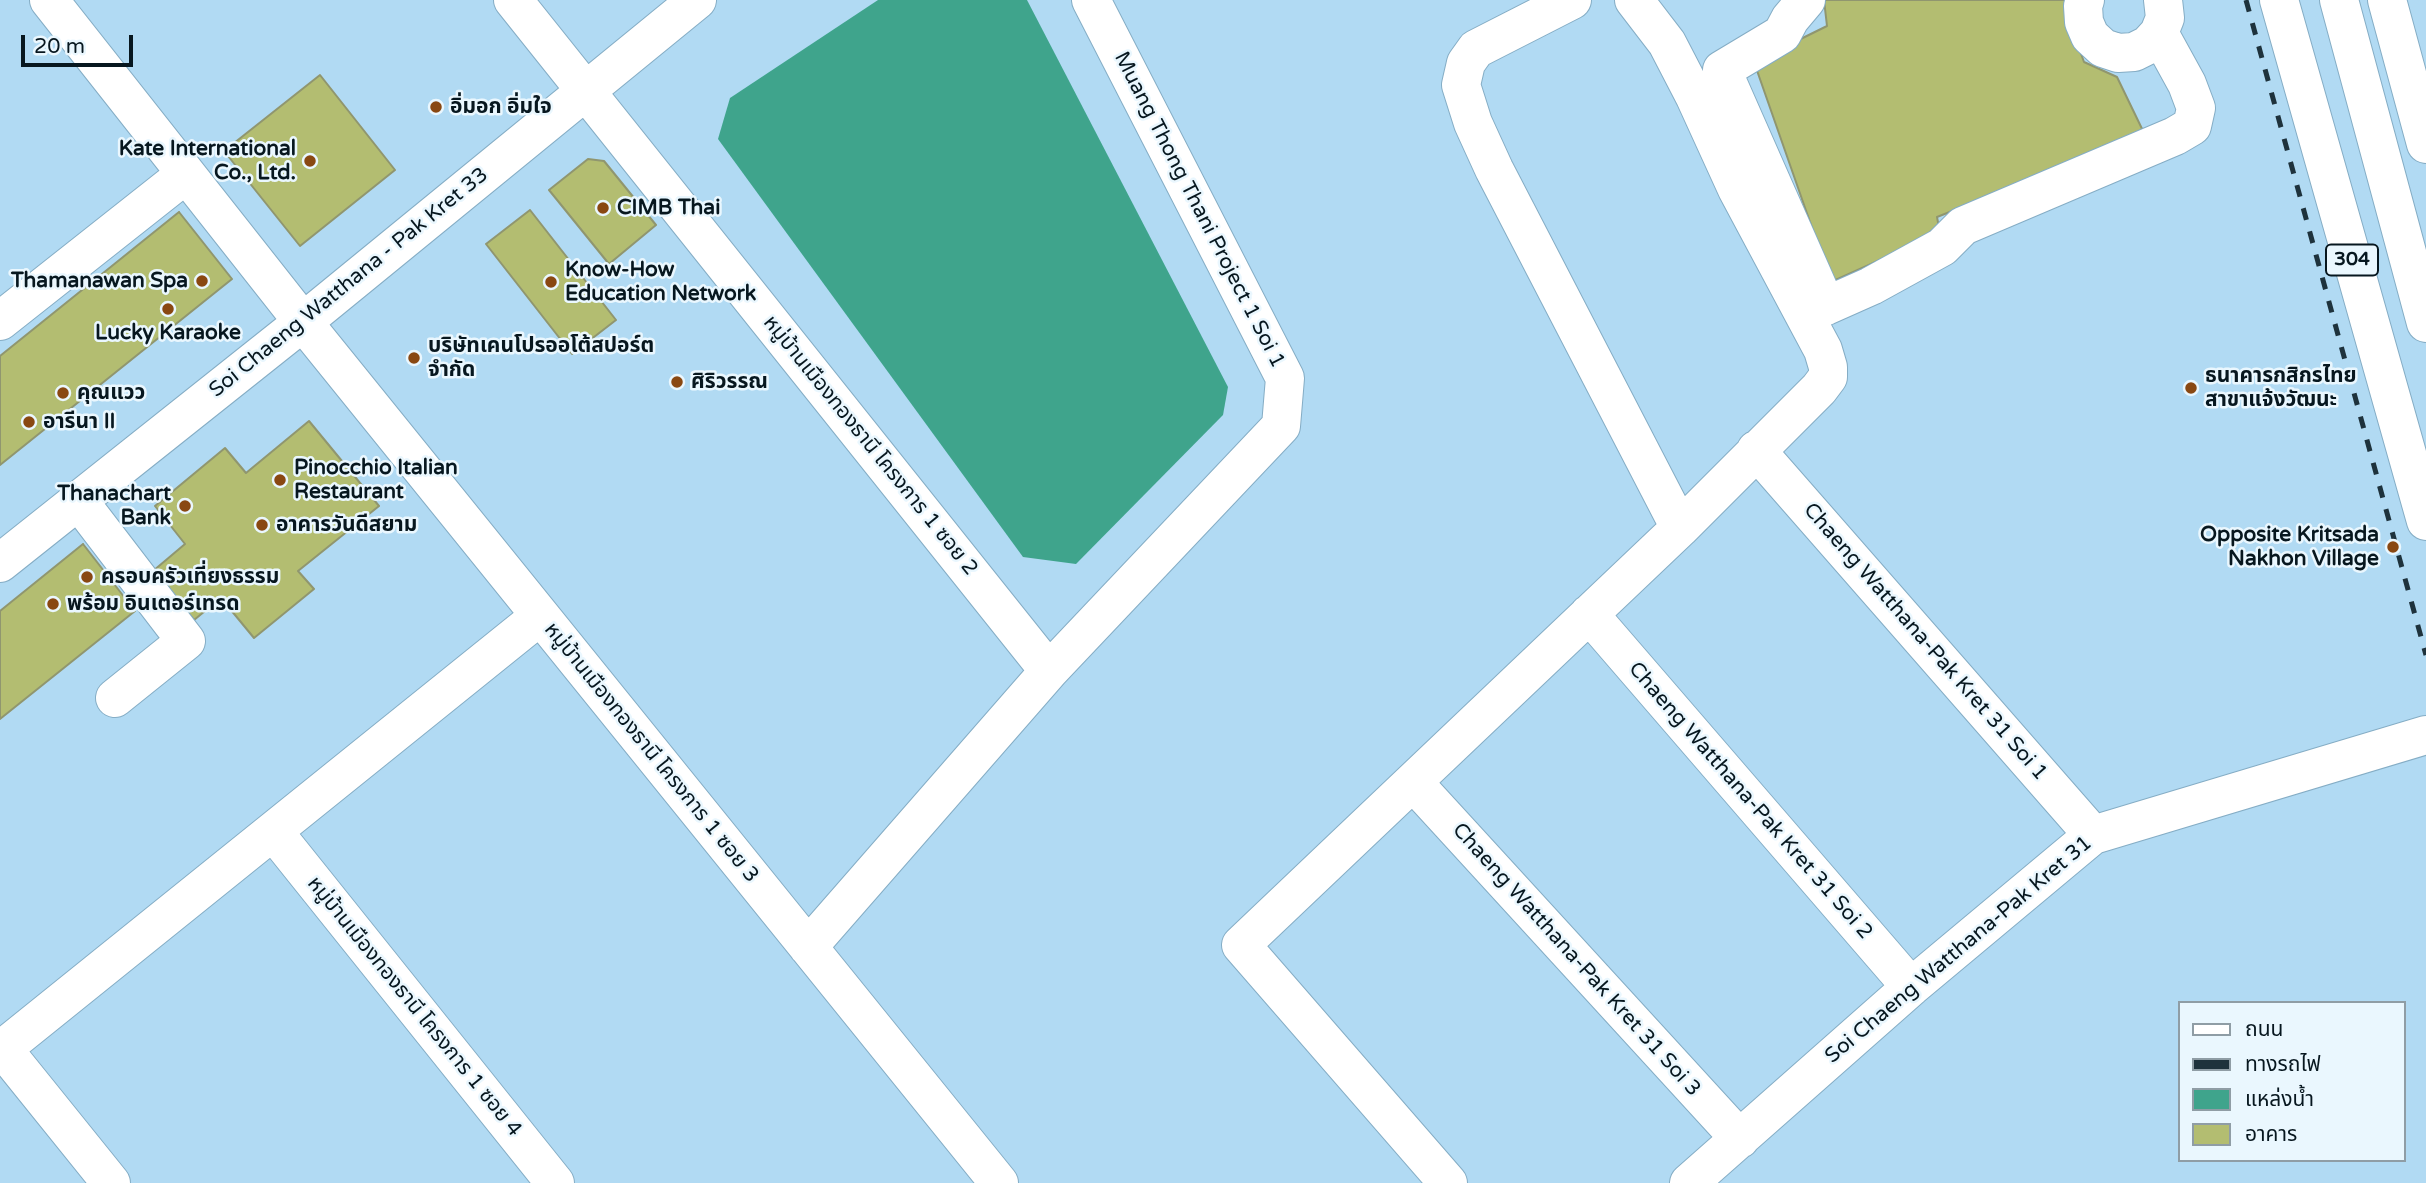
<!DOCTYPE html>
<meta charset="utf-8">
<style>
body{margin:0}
#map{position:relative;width:2426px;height:1183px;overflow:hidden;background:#b1daf3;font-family:"Varela Round","Noto Sans Thai",sans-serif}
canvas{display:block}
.legend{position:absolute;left:2178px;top:1001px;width:228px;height:161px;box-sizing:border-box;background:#eaf7fe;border:2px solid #8f9da5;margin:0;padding:9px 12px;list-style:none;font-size:21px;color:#07171f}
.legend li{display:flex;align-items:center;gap:14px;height:35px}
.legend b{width:35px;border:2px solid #8f9da5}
.scale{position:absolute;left:21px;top:35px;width:112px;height:32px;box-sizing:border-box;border:4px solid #07171f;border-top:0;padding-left:9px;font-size:21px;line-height:24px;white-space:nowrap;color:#07171f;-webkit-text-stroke:5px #eaf7fe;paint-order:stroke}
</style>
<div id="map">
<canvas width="2426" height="1183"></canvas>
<ul class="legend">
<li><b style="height:9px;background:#fff"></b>ถนน</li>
<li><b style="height:9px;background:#1e323c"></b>ทางรถไฟ</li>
<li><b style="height:19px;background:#3fa48c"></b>แหล่งน้ำ</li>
<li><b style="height:19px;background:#b3bd71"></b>อาคาร</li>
</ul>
<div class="scale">20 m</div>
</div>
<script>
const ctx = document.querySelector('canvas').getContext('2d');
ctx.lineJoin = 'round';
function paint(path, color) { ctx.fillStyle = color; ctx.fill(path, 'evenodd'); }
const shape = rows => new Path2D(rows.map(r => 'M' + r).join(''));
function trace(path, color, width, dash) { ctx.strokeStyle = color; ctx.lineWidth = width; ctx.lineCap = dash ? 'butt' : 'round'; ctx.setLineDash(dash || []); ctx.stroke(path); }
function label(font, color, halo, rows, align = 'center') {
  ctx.font = font + ' "Varela Round","Noto Sans Thai",sans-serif'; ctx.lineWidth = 5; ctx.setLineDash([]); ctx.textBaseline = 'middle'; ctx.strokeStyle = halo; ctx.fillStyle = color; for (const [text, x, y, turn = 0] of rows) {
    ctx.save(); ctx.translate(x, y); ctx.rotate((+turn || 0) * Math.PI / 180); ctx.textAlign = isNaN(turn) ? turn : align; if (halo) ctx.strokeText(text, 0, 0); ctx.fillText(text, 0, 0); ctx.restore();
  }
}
paint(shape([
 [878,0,1027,0,1228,387,1223,415,1076,564,1023,557,718,139,730,98]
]), '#3fa48c');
const building = shape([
 [1824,0,2067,0,2071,26,2084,62,2117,77,2145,135,1937,217,1940,233,1831,282,1754,62,1827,26,1824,0],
 [320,75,395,170,300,246,224,151,320,75],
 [588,159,604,161,656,225,609,264,549,190,588,159],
 [530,210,616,320,572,354,486,244,530,210],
 [179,212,232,279,0,465,0,356,179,212],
 [309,421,379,506,298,571,314,589,254,638,221,598,194,620,153,571,185,544,155,506,225,448,246,473,309,421],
 [83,544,135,611,0,719,0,611,83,544]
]);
paint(building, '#b3bd71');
trace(building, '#90966f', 2);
const minor = shape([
 [49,0,303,322,999,1183],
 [513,0,1049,671],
 [1572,0,1476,49,1466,63,1461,85,1473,123,1494,169,1680,528],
 [1806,0,1790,19,1782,34,1722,70,1826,306,1871,286,1942,247,1963,226,2175,136,2192,126,2196,108,2187,84,2159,33],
 [2085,0,2083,6,2084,22,2090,36,2103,48,2118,53,2134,52,2148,45,2159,33,2165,18,2163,0],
 [0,321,186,174],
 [1756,450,2093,835],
 [78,500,186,641,115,698],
 [0,563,303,322,697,0],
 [1589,614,1911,987],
 [1413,782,1740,1139],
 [273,831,555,1183],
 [808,947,1049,671,1281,426,1285,378,1091,0],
 [3,1049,111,1183],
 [0,1051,540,616],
 [1448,1183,1241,945,1680,528,1819,389,1828,377,1828,367,1823,350,1737,189,1695,97,1667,43,1634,0],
 [1689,1183,1911,987,2093,835,2426,735]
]);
const major = shape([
 [2279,0,2426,521],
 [2339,0,2426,323],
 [2387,0,2426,144]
]);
trace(minor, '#85adc5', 40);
trace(major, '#85adc5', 40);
trace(minor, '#fff', 38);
trace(major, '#fff', 38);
trace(shape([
 [2246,0,2426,655]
]), '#1e323c', 5, [12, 12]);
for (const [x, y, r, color] of [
 [436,107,7,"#894812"],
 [310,161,7,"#894812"],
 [603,208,7,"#894812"],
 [202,281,7,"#894812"],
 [551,282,7,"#894812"],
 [168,309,7,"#894812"],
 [414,358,7,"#894812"],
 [677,382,7,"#894812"],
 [2191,388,7,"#894812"],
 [63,393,7,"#894812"],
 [29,422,7,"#894812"],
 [280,480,7,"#894812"],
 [185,506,7,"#894812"],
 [262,525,7,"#894812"],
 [2393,547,7,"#894812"],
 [87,577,7,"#894812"],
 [53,604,7,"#894812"]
]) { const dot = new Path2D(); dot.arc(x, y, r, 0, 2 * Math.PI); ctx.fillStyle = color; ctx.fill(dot); trace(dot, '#eaf7fe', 2.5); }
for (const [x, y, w] of [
 [2352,260,52]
]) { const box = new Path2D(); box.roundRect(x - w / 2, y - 15.5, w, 31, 5); ctx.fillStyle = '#eaf7fe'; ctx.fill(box); trace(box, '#07171f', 2); }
label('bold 19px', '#07171f', null, [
 ["304",2352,260]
]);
label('bold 21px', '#07171f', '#eaf7fe', [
 ["อิ่มอก อิ่มใจ",450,107],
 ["Kate International",296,149,"right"],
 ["Co., Ltd.",296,173,"right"],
 ["CIMB Thai",617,208],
 ["Know-How",565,270],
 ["Education Network",565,294],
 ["Thamanawan Spa",188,281,"right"],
 ["Lucky Karaoke",168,333,"center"],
 ["บริษัทเคนโปรออโต้สปอร์ต",428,346],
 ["จำกัด",428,370],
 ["ธนาคารกสิกรไทย",2205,376],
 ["สาขาแจ้งวัฒนะ",2205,400],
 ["ศิริวรรณ",691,382],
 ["คุณแวว",77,393],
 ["อารีนา II",43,422],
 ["Pinocchio Italian",294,468],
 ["Restaurant",294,492],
 ["Thanachart",171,494,"right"],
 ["Bank",171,518,"right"],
 ["อาคารวันดีสยาม",276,525],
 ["Opposite Kritsada",2379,535,"right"],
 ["Nakhon Village",2379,559,"right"],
 ["ครอบครัวเที่ยงธรรม",101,577],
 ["พร้อม อินเตอร์เทรด",67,604]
], 'left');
label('21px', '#07171f', '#eaf7fe', [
 ["Muang Thong Thani Project 1 Soi 1",1199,210,63],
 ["Soi Chaeng Watthana - Pak Kret 33",349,283,-39],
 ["หมู่บ้านเมืองทองธานี โครงการ 1 ซอย 2",870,446,51],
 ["Chaeng Watthana-Pak Kret 31 Soi 1",1925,642,49],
 ["หมู่บ้านเมืองทองธานี โครงการ 1 ซอย 3",651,753,51],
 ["Chaeng Watthana-Pak Kret 31 Soi 2",1750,801,49],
 ["Soi Chaeng Watthana-Pak Kret 31",1959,950,-40],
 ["Chaeng Watthana-Pak Kret 31 Soi 3",1576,960,48],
 ["หมู่บ้านเมืองทองธานี โครงการ 1 ซอย 4",414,1007,51]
]);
</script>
